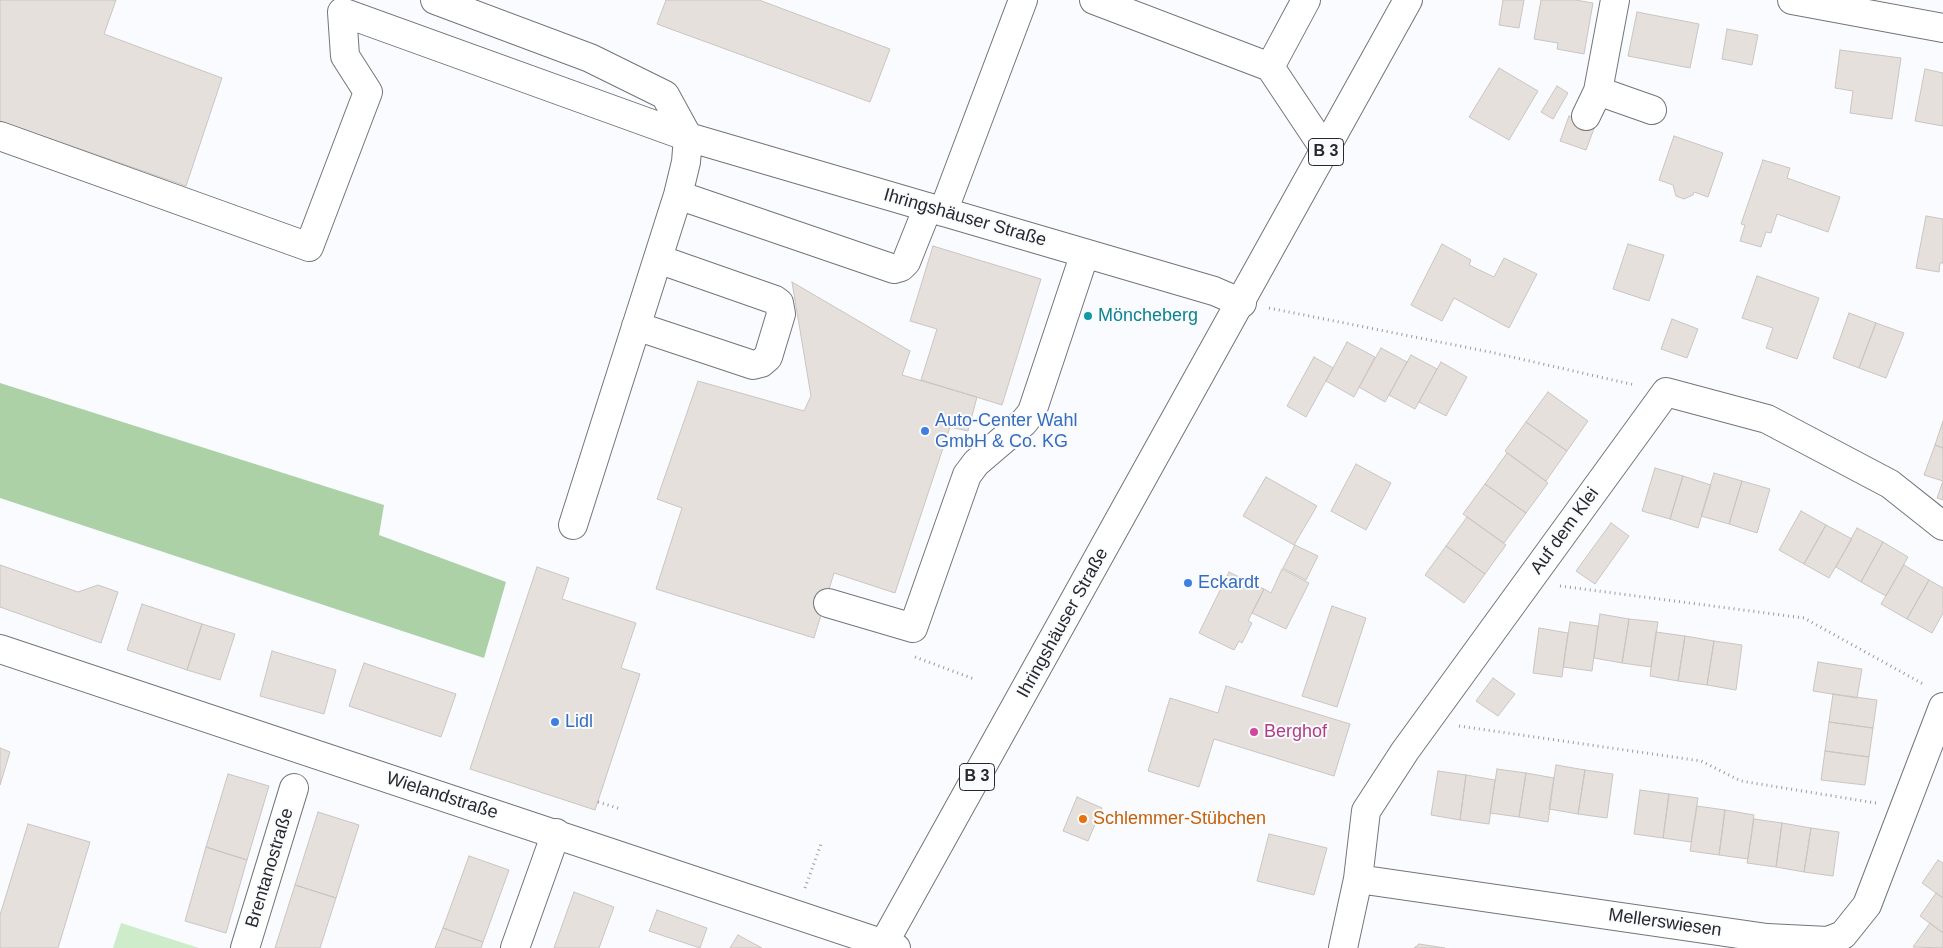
<!DOCTYPE html>
<meta charset="utf-8">
<style>
body{margin:0}
canvas{display:block;background:#f9fbfe}
</style>
<canvas width="1943" height="948"></canvas>
<script>
const ctx = document.querySelector('canvas').getContext('2d');
ctx.lineJoin = 'round';
function paint(path, color) { ctx.fillStyle = color; ctx.fill(path, 'evenodd'); }
const shape = rows => new Path2D(rows.map(r => 'M' + r).join(''));
function trace(path, color, width, dash) { ctx.strokeStyle = color; ctx.lineWidth = width; ctx.lineCap = dash ? 'butt' : 'round'; ctx.setLineDash(dash || []); ctx.stroke(path); }
function label(font, color, halo, rows, align = 'center') {
  ctx.font = font + ' Helvetica,sans-serif'; ctx.lineWidth = 4; ctx.setLineDash([]); ctx.textBaseline = 'middle'; ctx.strokeStyle = halo; ctx.fillStyle = color; for (const [text, x, y, turn = 0] of rows) {
    ctx.save(); ctx.translate(x, y); ctx.rotate((+turn || 0) * Math.PI / 180); ctx.textAlign = isNaN(turn) ? turn : align; if (halo) ctx.strokeText(text, 0, 0); ctx.fillText(text, 0, 0); ctx.restore();
  }
}
paint(shape([
 [121,923,199,948,113,948]
]), '#ceecc9');
paint(shape([
 [0,383,384,505,379,535,506,582,484,658,0,498]
]), '#acd1a7');
const building = shape([
 [0,0,116,0,104,34,222,78,186,186,0,121,0,0],
 [666,0,759,0,890,49,870,102,657,24,666,0],
 [1503,0,1524,0,1519,28,1499,25,1503,0],
 [1541,0,1575,0,1593,3,1584,54,1557,49,1558,43,1534,39,1541,0],
 [1637,12,1699,24,1690,68,1628,56,1637,12],
 [1727,29,1758,35,1752,65,1722,59,1727,29],
 [1840,50,1901,58,1892,119,1850,113,1853,91,1835,88,1840,50],
 [1499,68,1538,91,1509,140,1469,117,1499,68],
 [1925,69,1943,73,1943,126,1915,121,1925,69],
 [1557,86,1568,93,1553,119,1541,112,1557,86],
 [1569,116,1595,126,1586,150,1560,141,1569,116],
 [1674,136,1723,153,1708,197,1694,192,1693,195,1684,199,1676,196,1673,185,1659,180,1674,136],
 [1763,160,1790,168,1787,178,1840,197,1828,232,1777,214,1771,233,1766,232,1761,247,1740,241,1745,225,1741,224,1763,160],
 [1926,216,1943,219,1943,263,1940,263,1939,272,1916,268,1926,216],
 [1442,244,1471,260,1469,265,1494,277,1504,258,1537,274,1509,328,1454,298,1442,321,1411,305,1442,244],
 [1628,244,1664,255,1649,301,1613,289,1628,244],
 [933,246,1041,279,1002,405,921,380,937,329,910,321,933,246],
 [1757,276,1819,298,1797,359,1766,348,1773,328,1742,318,1757,276],
 [792,282,910,351,902,375,977,397,968,431,950,427,895,593,834,573,814,638,656,589,682,508,657,499,698,381,804,411,811,396,792,282],
 [1849,313,1876,323,1859,368,1833,358,1849,313],
 [1672,319,1698,329,1687,358,1661,349,1672,319],
 [1876,323,1904,333,1886,378,1859,368,1876,323],
 [1347,342,1375,357,1354,397,1326,381,1347,342],
 [1381,348,1407,362,1385,402,1359,387,1381,348],
 [1411,355,1437,369,1415,409,1389,395,1411,355],
 [1314,357,1333,368,1306,417,1287,406,1314,357],
 [1441,362,1467,377,1446,416,1419,402,1441,362],
 [1548,392,1588,421,1567,451,1526,422,1548,392],
 [1943,421,1943,448,1935,445,1943,421],
 [1526,422,1567,451,1546,481,1505,451,1526,422],
 [1935,445,1943,448,1943,481,1924,475,1935,445],
 [1507,453,1548,483,1526,513,1485,484,1507,453],
 [1356,464,1391,483,1366,530,1331,511,1356,464],
 [1655,468,1683,476,1670,519,1642,511,1655,468],
 [1714,473,1742,481,1729,524,1701,516,1714,473],
 [1683,476,1711,485,1698,528,1670,519,1683,476],
 [1266,477,1317,506,1294,545,1243,516,1266,477],
 [1742,481,1770,489,1757,533,1729,524,1742,481],
 [1943,481,1943,500,1937,498,1943,481],
 [1485,484,1526,513,1504,543,1463,514,1485,484],
 [1801,511,1826,525,1804,564,1779,550,1801,511],
 [1467,517,1506,545,1485,574,1446,546,1467,517],
 [1611,523,1629,536,1595,584,1576,571,1611,523],
 [1826,525,1852,539,1829,578,1804,564,1826,525],
 [1857,528,1883,542,1861,582,1836,567,1857,528],
 [1883,542,1908,557,1886,596,1861,582,1883,542],
 [1295,545,1318,556,1306,580,1283,568,1295,545],
 [1446,546,1485,574,1464,603,1425,575,1446,546],
 [0,565,78,592,98,585,118,592,101,643,0,607,0,565],
 [1904,565,1929,580,1907,619,1881,604,1904,565],
 [537,567,569,578,562,599,636,623,621,668,640,674,595,810,470,769,537,567],
 [1282,569,1309,583,1286,629,1252,613,1264,589,1271,593,1282,569],
 [1229,572,1264,589,1248,621,1252,623,1242,643,1239,641,1234,650,1199,633,1229,572],
 [1929,580,1943,588,1943,613,1932,633,1907,619,1929,580],
 [142,604,202,624,187,670,127,650,142,604],
 [1332,606,1366,618,1337,707,1302,696,1332,606],
 [1600,614,1629,619,1622,663,1594,658,1600,614],
 [1629,619,1658,622,1651,667,1622,663,1629,619],
 [1570,622,1598,626,1592,671,1563,667,1570,622],
 [202,624,235,634,220,680,187,670,202,624],
 [1539,628,1568,633,1562,677,1533,673,1539,628],
 [1656,632,1685,636,1678,681,1650,676,1656,632],
 [1685,636,1714,641,1707,685,1678,681,1685,636],
 [1714,641,1742,645,1736,690,1707,685,1714,641],
 [272,651,336,670,324,714,260,696,272,651],
 [1818,662,1862,669,1857,698,1813,691,1818,662],
 [364,663,456,694,441,737,349,706,364,663],
 [1493,678,1515,694,1498,716,1476,701,1493,678],
 [1226,686,1350,724,1334,776,1214,739,1199,787,1148,771,1170,698,1218,713,1226,686],
 [1833,694,1877,700,1873,728,1829,722,1833,694],
 [1829,722,1873,728,1869,757,1825,751,1829,722],
 [0,748,10,752,0,785,0,748],
 [1825,751,1869,757,1865,785,1821,780,1825,751],
 [1556,765,1585,770,1578,814,1549,809,1556,765],
 [1497,769,1526,773,1519,817,1490,813,1497,769],
 [1585,770,1613,774,1607,818,1578,814,1585,770],
 [1438,771,1466,775,1460,820,1431,815,1438,771],
 [1526,773,1554,778,1548,822,1519,817,1526,773],
 [228,774,269,786,247,860,206,847,228,774],
 [1466,775,1495,780,1489,824,1460,820,1466,775],
 [1640,790,1669,794,1663,838,1634,834,1640,790],
 [1669,794,1698,798,1691,842,1663,838,1669,794],
 [1077,797,1102,808,1088,841,1063,831,1077,797],
 [1697,806,1725,810,1719,855,1690,851,1697,806],
 [1725,810,1754,815,1748,859,1719,855,1725,810],
 [318,812,359,825,336,898,295,885,318,812],
 [1754,819,1782,823,1776,867,1747,863,1754,819],
 [1782,823,1811,828,1804,872,1776,867,1782,823],
 [28,824,90,842,58,948,0,948,0,915,28,824],
 [1811,828,1839,832,1833,876,1804,872,1811,828],
 [1269,834,1327,848,1314,895,1257,881,1269,834],
 [206,847,247,860,226,933,185,921,206,847],
 [469,856,509,870,483,942,443,928,469,856],
 [1938,860,1943,863,1943,898,1922,883,1938,860],
 [295,885,336,898,320,948,275,948,295,885],
 [574,892,614,907,599,948,554,948,574,892],
 [1936,893,1943,898,1943,933,1920,916,1936,893],
 [657,910,707,928,700,948,649,931,657,910],
 [1930,923,1943,933,1943,948,1913,947,1930,923],
 [443,928,483,942,481,948,435,948,443,928],
 [738,935,762,948,730,948,738,935],
 [1419,944,1445,948,1414,948,1419,944]
]);
paint(building, '#e6e0dd');
trace(building, '#cbc5c1', 1);
const minor = shape([
 [435,0,590,58,665,95,688,137,686,162,678,195,894,269,901,267,906,262,928,207],
 [1094,0,1270,67,1306,0],
 [1792,0,1943,28],
 [1270,67,1326,151],
 [1598,91,1652,110],
 [1586,116,1598,91,1615,0],
 [0,136,309,247,368,92,345,56,342,12,688,137,1214,291,1242,303],
 [943,212,1023,0],
 [636,326,753,365,761,363,768,357,781,314,779,303,775,300,658,259],
 [573,525,678,195],
 [828,603,913,628,967,475,976,463,1024,422,1032,412,1085,253],
 [0,649,896,948],
 [1358,879,1767,938,1828,941,1843,935,1867,905,1943,707],
 [245,948,294,788],
 [515,948,556,833],
 [1343,948,1358,879,1366,811,1405,751,1666,392,1767,419,1890,484,1943,526]
]);
const major = shape([
 [884,948,884,943,1408,0]
]);
trace(minor, '#72757a', 30);
trace(major, '#72757a', 30);
trace(shape([
 [1269,308,1490,352,1635,385],
 [1560,586,1804,618,1925,685],
 [915,657,974,679],
 [1459,726,1701,761,1741,781,1876,803],
 [598,802,621,809],
 [805,888,821,844]
]), '#999b9d', 3, [1, 4]);
trace(minor, '#fff', 28);
trace(major, '#fff', 28);
for (const [x, y, r, color] of [
 [1088,316,5,"#0f9aa8"],
 [925,431,5,"#3f7fe0"],
 [1188,583,5,"#3f7fe0"],
 [555,722,5,"#3f7fe0"],
 [1254,732,5,"#d1479c"],
 [1083,819,5,"#e8710a"]
]) { const dot = new Path2D(); dot.arc(x, y, r, 0, 2 * Math.PI); ctx.fillStyle = color; ctx.fill(dot); trace(dot, '#f9fbfe', 2); }
for (const [x, y, w] of [
 [1326,152,35],
 [977,777,35]
]) { const box = new Path2D(); box.roundRect(x - w / 2, y - 13.5, w, 27, 4); ctx.fillStyle = '#f9fbfe'; ctx.fill(box); trace(box, '#27282a', 1); }
label('bold 16px', '#27282a', null, [
 ["B 3",1326,152],
 ["B 3",977,777]
]);
label('18px', '#27282a', '#f9fbfe', [
 ["Ihringshäuser Straße",965,218,16],
 ["Auf dem Klei",1565,531,-54],
 ["Ihringshäuser Straße",1063,623,-61],
 ["Wielandstraße",442,796,18],
 ["Brentanostraße",270,868,-73],
 ["Mellerswiesen",1665,923,8]
]);
label('18px', '#0d838f', '#f9fbfe', [
 ["Möncheberg",1098,316]
], 'left');
label('18px', '#366cbe', '#f9fbfe', [
 ["Auto-Center Wahl",935,421],
 ["GmbH & Co. KG",935,442],
 ["Eckardt",1198,583],
 ["Lidl",565,722]
], 'left');
label('18px', '#b23c85', '#f9fbfe', [
 ["Berghof",1264,732]
], 'left');
label('18px', '#c56008', '#f9fbfe', [
 ["Schlemmer-Stübchen",1093,819]
], 'left');
</script>
